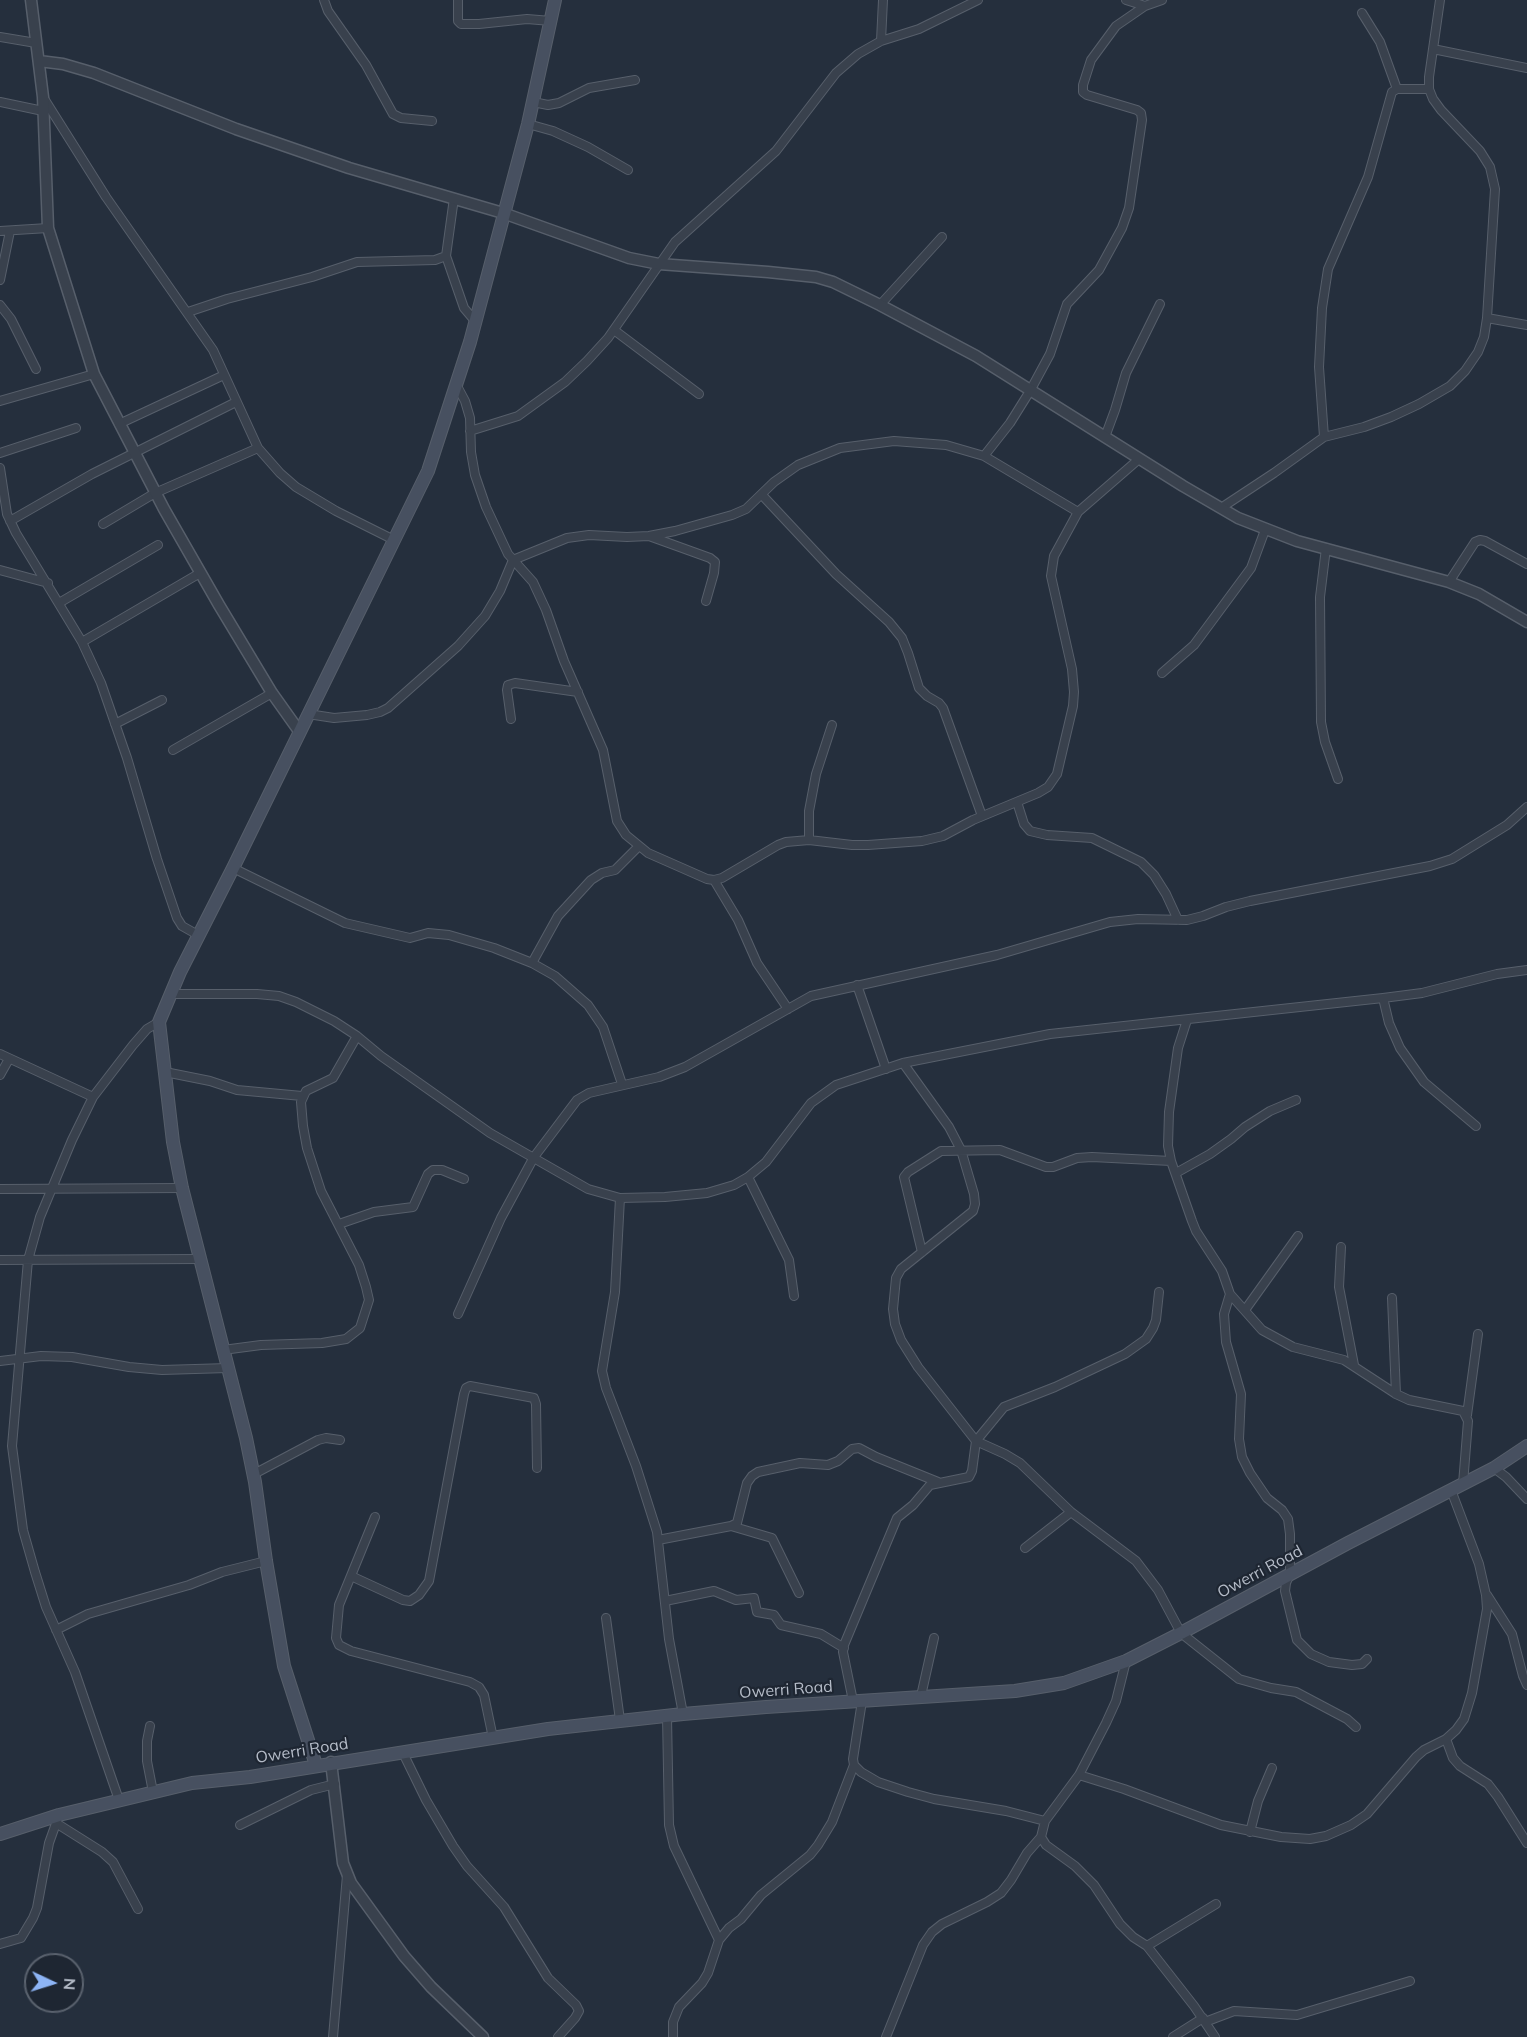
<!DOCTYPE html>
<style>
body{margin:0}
#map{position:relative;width:1527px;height:2037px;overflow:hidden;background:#252f3d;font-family:Mulish,sans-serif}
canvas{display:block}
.north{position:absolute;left:24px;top:1953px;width:60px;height:60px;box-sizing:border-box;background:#1e2632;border:2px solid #5a626e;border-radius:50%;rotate:94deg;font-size:16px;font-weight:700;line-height:24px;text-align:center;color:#b5bcc8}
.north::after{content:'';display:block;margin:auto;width:21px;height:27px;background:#8db4f5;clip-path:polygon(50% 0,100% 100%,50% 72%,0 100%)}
</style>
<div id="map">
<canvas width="1527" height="2037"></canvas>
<div class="north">N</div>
</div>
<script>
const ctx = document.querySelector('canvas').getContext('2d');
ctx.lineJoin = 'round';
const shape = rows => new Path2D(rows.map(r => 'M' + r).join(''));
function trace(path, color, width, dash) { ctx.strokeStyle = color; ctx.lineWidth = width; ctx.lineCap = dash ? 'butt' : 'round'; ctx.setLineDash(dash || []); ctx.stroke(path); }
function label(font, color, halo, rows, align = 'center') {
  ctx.font = font + ' Mulish,sans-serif'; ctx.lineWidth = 4.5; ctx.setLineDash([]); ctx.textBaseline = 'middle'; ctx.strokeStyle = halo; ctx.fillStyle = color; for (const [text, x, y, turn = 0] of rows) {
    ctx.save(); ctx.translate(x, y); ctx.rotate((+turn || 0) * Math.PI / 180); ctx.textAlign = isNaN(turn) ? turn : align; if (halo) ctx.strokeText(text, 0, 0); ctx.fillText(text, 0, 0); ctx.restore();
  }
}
const minor = shape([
 [324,0,328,11,366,65,393,114,401,118,432,121],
 [458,0,458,21,461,24,479,24,527,19,551,21],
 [1126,0,1145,6],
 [1362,13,1380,42,1397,89],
 [0,37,36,43],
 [881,41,883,0],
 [1433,49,1527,68],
 [43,97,106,197,213,350,258,448,280,473,296,487,336,511,394,540],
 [0,102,43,111],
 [533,102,548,105,559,103,589,88,635,80],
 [528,124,553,131,588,147,628,170],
 [454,198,446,256,464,308,475,321],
 [0,231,48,228],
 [0,280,10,231],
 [0,305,11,319,36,369],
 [880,305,942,237],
 [188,312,227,299,312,277,357,262,435,260,446,256],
 [1487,318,1527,325],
 [614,330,699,394],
 [457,386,465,401,470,418,471,452,475,475,486,507,508,554,533,582,546,610,564,661,603,750,617,821,626,835,648,853,707,879,714,880,722,878,778,845,786,842,809,840,852,845,868,845,922,841,943,836,973,820,1038,793,1048,787,1057,774,1073,706,1074,692,1072,669,1051,576,1054,556,1078,512,1139,459],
 [0,401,94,374],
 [119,424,224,375],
 [470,431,518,416,565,382,587,361,608,338,675,242,776,151,836,73,858,54,881,41,919,29,978,0],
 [1105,437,1115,410,1126,373,1160,304],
 [1324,437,1319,367,1322,308,1328,269,1368,177,1392,92,1397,89,1429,89],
 [0,453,76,428],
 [984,456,1010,423,1030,391,1050,354,1067,304,1099,270,1122,228,1129,208,1142,120,1141,113,1137,110,1087,95,1083,92,1083,85,1091,60,1116,26,1145,6,1162,0],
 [0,468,7,514,16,533,82,642,101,683,127,758,157,859,177,918,182,926,198,935],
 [762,495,836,574,889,622,902,638,908,653,919,688,927,696,939,703,943,708,982,816],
 [1221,508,1274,473,1324,437,1364,427,1391,417,1419,404,1450,386,1465,371,1478,352,1484,337,1487,318,1495,189,1490,167,1480,151,1441,110,1433,99,1429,89,1429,77,1440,0],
 [10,521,92,474,236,402],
 [103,524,155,493,258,448],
 [649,536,710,558,715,562,714,573,706,601],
 [1326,548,1320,597,1321,722,1325,742,1338,779],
 [0,570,48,583],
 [1449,582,1475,542,1480,540,1485,541,1527,564],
 [59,603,158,545],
 [82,642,200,573],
 [1162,673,1194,645,1251,568,1265,530],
 [308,714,334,718,367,715,380,712,388,708,458,646,485,616,500,591,513,560,567,538,589,535,627,537,649,536,675,531,732,515,746,509,774,482,798,465,840,448,894,441,946,445,984,456,1078,512],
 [511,719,507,690,508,685,515,683,578,692],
 [115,724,162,700],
 [173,750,272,693],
 [1017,802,1024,824,1030,831,1047,835,1092,838,1141,862,1154,875,1166,894,1178,920],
 [809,840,809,811,816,774,832,725],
 [233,868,345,923,410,938,428,933,449,935,494,948,532,963,555,976,588,1005,603,1027,622,1084],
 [714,880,738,920,757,963,788,1009],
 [532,963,558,916,591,880,602,873,615,870,639,846],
 [857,985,886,1069],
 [170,994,257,994,279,996,296,1002,334,1021,357,1036,381,1056,490,1133,588,1189,620,1198,665,1197,707,1193,734,1185,748,1177,766,1162,811,1103,836,1085,903,1063,1050,1034,1383,998,1422,993,1497,974,1527,970],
 [1383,998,1389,1023,1400,1048,1424,1082,1476,1126],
 [1187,1020,1178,1048,1169,1112,1168,1146,1171,1161,1192,1221,1196,1231,1222,1271,1230,1294,1262,1330,1293,1347,1344,1360,1396,1394,1409,1400,1463,1411,1468,1421,1463,1484],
 [0,1054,93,1097],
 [903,1063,949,1127,961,1150,974,1194,975,1204,973,1211,901,1269,896,1278,893,1309,895,1324,901,1340,918,1367,976,1441,1005,1454,1020,1463,1071,1512,1136,1561,1158,1590,1181,1633,1239,1679,1271,1688,1296,1692,1347,1719,1356,1727],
 [165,1072,210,1081,237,1090,302,1096],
 [0,1075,9,1059],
 [1176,1173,1210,1154,1231,1139,1245,1127,1270,1111,1296,1100],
 [748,1177,789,1260,794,1296],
 [0,1189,182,1188],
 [620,1198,615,1292,602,1371,606,1388,636,1466,657,1532,669,1639,683,1714],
 [339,1224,374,1212,413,1207,428,1174,433,1170,442,1170,464,1179],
 [1341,1247,1339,1287,1354,1365],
 [922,1252,904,1177,908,1172,941,1151,1000,1150,1046,1167,1053,1167,1077,1158,1092,1157,1171,1161],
 [0,1260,199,1259],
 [1230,1294,1224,1314,1226,1342,1241,1394,1239,1439,1242,1457,1250,1473,1267,1498,1282,1510,1288,1519,1290,1534,1290,1574,1286,1583,1285,1591,1297,1640,1311,1654,1329,1662,1352,1665,1362,1664,1367,1659],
 [1392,1298,1396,1394],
 [1245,1310,1298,1236],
 [458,1314,501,1218,534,1157,577,1100,589,1093,659,1077,685,1067,811,996,997,955,1110,922,1138,919,1187,920,1203,916,1226,907,1250,901,1430,866,1452,859,1507,825,1527,807],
 [223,1350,261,1345,322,1343,346,1339,360,1328,369,1300,366,1287,359,1265,321,1191,307,1148,303,1126,301,1102,306,1091,333,1078,357,1036],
 [0,1361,41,1356,72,1357,129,1367,162,1370,228,1368],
 [1467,1415,1478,1334],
 [1494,1468,1506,1477,1527,1499],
 [254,1474,318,1440,326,1438,340,1440],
 [375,1517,339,1605,336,1638,339,1645,351,1651,470,1682,479,1687,484,1695,493,1738],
 [731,1526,772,1538,799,1593],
 [658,1540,731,1526,737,1523,747,1483,752,1476,758,1472,800,1463,828,1465,838,1461,852,1449,859,1448,876,1457,938,1482],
 [1025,1548,1071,1512],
 [351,1576,403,1600,410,1601,419,1595,429,1581,464,1394,466,1388,470,1386,534,1398,536,1404,537,1468],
 [1487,1595,1512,1634,1523,1676,1527,1685],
 [665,1601,714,1591,736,1600,754,1598,757,1612,774,1615,781,1625,821,1634,844,1648],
 [606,1618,620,1720],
 [56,1630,88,1614,189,1585,222,1572,266,1561],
 [921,1696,934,1638],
 [853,1701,843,1652,844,1645,897,1518,913,1505,930,1485,969,1477,972,1471,976,1441,1004,1407,1055,1387,1125,1354,1146,1339,1153,1328,1156,1320,1159,1292],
 [862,1701,853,1759,854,1765,861,1772,878,1782,908,1792,934,1799,1006,1811,1045,1821,1079,1775,1106,1723,1116,1701,1126,1661],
 [667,1716,669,1825,674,1846,719,1940,708,1973,702,1983,679,2007,673,2022,673,2037],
 [150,1726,147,1741,147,1761,153,1792],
 [1446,1739,1453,1758,1460,1766,1488,1784,1498,1797,1527,1843],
 [403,1753,426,1800,453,1846,467,1866,504,1907,548,1978,576,2005,579,2011,575,2018,558,2037],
 [1079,1775,1124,1789,1221,1825,1281,1837,1310,1839,1326,1836,1351,1825,1367,1814,1416,1757,1424,1750,1446,1739,1456,1730,1464,1719,1472,1693,1487,1609,1486,1595,1479,1564,1451,1490],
 [119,1800,75,1672,46,1607,35,1572,23,1530,12,1446,28,1260,40,1217,72,1140,93,1097,133,1045,147,1029,159,1022],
 [1045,1821,1041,1837,1046,1845,1075,1866,1094,1885,1120,1924,1133,1937,1147,1946,1194,2006,1215,2037],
 [56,1823,102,1852,113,1862,138,1909],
 [240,1825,311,1790,335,1784],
 [1250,1832,1258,1801,1272,1768],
 [719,1940,729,1928,741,1919,761,1895,810,1855,818,1845,832,1822,854,1765],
 [0,1944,21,1938,33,1918,37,1908,49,1843,59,1815],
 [1147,1946,1216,1904],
 [1205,2022,1234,2011,1297,2015,1410,1981],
 [333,2037,347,1875],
 [886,2037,923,1945,932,1932,942,1924,987,1902,1001,1893,1011,1880,1027,1853,1041,1837],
 [1173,2037,1203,2018]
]);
const tertiary = shape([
 [31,0,43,97,48,228,94,374,164,509,219,605,272,693,299,731],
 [39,61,63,64,94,73,236,129,349,168,503,213,629,258,659,264,768,272,816,277,833,282,880,305,976,356,1183,486,1238,518,1297,541,1449,582,1479,594,1527,622],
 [331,1762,343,1863,351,1883,404,1956,431,1987,483,2037]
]);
const secondary = shape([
 [316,1765,284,1666,266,1561,255,1482,246,1438,182,1188,173,1142,159,1022,180,972,233,868,428,471,470,342,528,124,555,0],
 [0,1834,59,1815,192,1783,250,1777,548,1729,683,1714,766,1707,1015,1691,1064,1683,1126,1661,1181,1633,1348,1543,1494,1468,1527,1446]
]);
trace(minor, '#575f6b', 10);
trace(tertiary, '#575f6b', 13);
trace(secondary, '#575f6b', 14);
trace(minor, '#39414d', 8);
trace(tertiary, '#39414d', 10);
trace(secondary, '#475060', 12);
label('16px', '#b5bcc8', '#1e2632', [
 ["Owerri Road",1260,1572,-28],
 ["Owerri Road",786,1690,-4],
 ["Owerri Road",302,1751,-9]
]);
</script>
